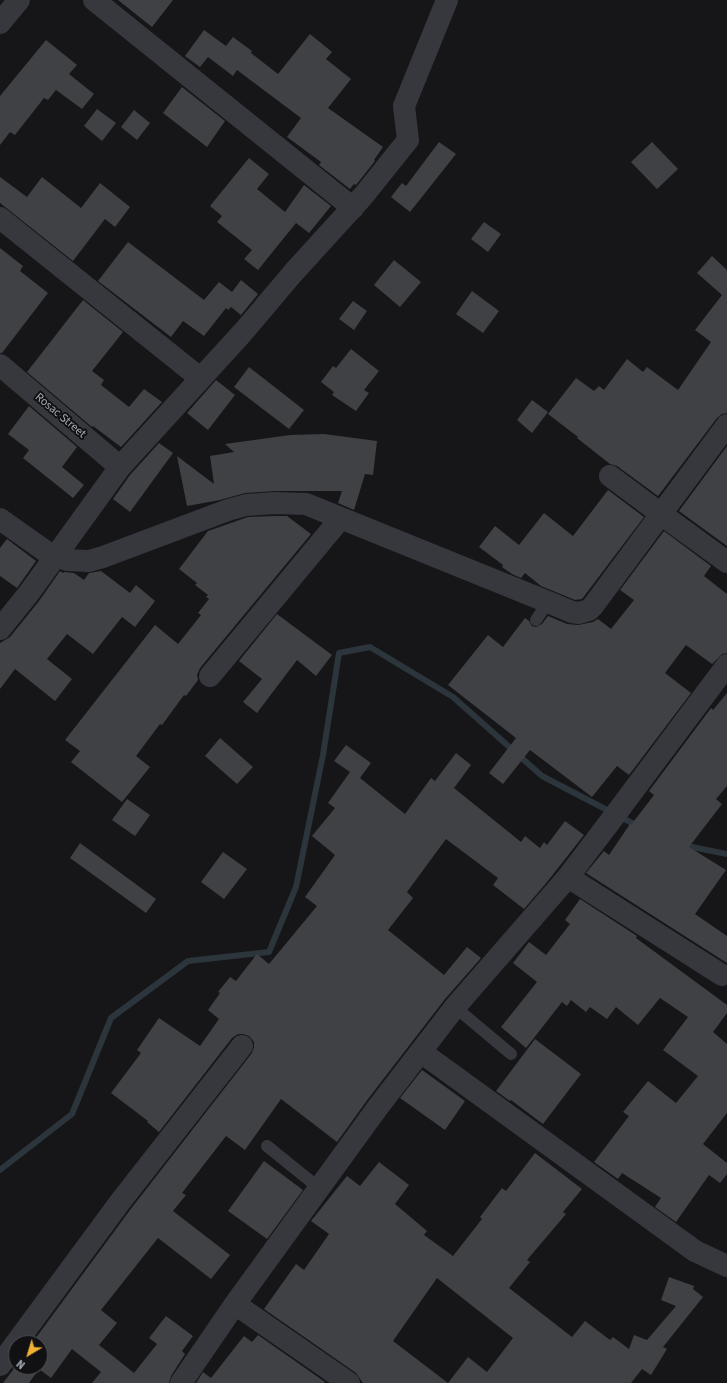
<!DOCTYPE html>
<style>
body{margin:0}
#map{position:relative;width:727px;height:1383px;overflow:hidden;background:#161618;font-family:"Source Sans 3",sans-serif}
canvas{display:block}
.north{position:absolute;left:8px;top:1335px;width:40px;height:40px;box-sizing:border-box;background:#111113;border:1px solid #4d4f55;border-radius:50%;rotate:218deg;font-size:11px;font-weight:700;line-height:16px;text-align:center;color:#a8adb8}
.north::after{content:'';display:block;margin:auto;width:14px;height:18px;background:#f2b134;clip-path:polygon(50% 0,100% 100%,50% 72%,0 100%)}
</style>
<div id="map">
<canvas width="727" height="1383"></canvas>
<div class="north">N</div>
</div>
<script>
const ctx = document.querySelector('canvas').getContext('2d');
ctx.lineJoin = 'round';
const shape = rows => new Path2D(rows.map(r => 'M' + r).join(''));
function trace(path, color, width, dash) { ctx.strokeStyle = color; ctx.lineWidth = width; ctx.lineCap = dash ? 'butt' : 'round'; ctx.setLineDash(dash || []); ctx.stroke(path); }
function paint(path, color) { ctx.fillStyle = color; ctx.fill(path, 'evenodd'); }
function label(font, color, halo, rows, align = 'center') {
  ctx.font = font + ' "Source Sans 3",sans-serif'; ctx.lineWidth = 4; ctx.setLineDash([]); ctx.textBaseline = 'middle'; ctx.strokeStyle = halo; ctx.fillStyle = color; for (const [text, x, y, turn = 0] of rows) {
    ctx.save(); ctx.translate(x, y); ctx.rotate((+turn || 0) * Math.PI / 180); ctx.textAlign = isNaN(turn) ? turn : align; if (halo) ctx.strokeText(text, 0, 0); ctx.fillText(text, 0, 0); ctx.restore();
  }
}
trace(shape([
 [682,845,727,854],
 [0,1170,72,1114,111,1018,188,961,269,952,296,887,323,755,339,653,370,647,453,697,542,776,632,823,640,825]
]), '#2c353c', 6);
paint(shape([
 [118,0,173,0,152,27],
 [204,30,226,46,233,37,252,51,251,53,278,74,310,34,332,52,326,59,351,79,328,108,383,147,374,160,375,161,356,185,354,184,350,189,319,165,321,162,287,137,301,118,237,70,233,76,208,57,200,67,185,56],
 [46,40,77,65,69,74,94,94,82,109,56,90,48,100,44,98,15,135,10,132,0,145,0,96],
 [182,87,225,121,207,147,163,113],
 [97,109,116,123,102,141,84,126],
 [134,110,150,123,137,140,121,127],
 [439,142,456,154,410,212,391,197,402,183,406,186],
 [652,142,678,169,657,189,631,162],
 [249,158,269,174,257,189,285,212,304,185,331,206,309,233,296,223,258,270,244,259,252,250,217,222,222,216,210,206],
 [0,177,27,197,42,177,81,208,100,183,130,207,115,227,105,219,73,261,0,203],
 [484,222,501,234,488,252,471,239],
 [128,242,204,300,219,282,232,292,241,280,258,294,241,315,231,307,228,310,226,308,204,336,183,321,171,337,98,281],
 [0,248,23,266,20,271,48,293,2,353,0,353],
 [712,256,727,270,727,413,722,414,717,418,658,496,617,466,610,464,577,438,578,437,548,414,576,378,594,391,599,386,604,390,627,359,643,372,647,367,678,390,711,342,695,330,722,295,697,273],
 [394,260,421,282,400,307,374,285],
 [472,291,499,311,483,333,456,314],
 [83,300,123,332,92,371,104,380,101,385,129,407,144,389,162,402,121,447,93,426,92,427,27,372],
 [353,301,367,311,354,330,339,319],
 [351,349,379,371,364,390,369,393,356,411,332,395,334,392,321,382,333,366,336,368],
 [249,367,304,410,289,429,234,387],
 [216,380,235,395,208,430,187,413],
 [532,400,548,412,532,433,517,420],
 [29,406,77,447,62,467,84,485,73,498,23,458,29,450,8,434],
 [324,434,377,441,373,475,365,474,354,510,338,503,342,491,275,491,245,493,220,500,187,506,177,456,214,484,210,456,234,452,225,444,290,435],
 [159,443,173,453,130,512,113,499,130,475],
 [727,446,727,546,679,511],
 [608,490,644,517,582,599,575,600,541,586,525,573,521,578,512,574,502,567,503,565,479,547,495,526,519,545,544,513,573,536],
 [275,516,287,516,311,534,200,668,197,675,198,680,186,696,184,695,162,725,160,724,136,756,150,767,122,802,71,762,80,751,65,740,155,625,178,644,201,615,198,613,209,599,206,597,208,595,195,585,197,583,179,569,208,531,248,517],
 [664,531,711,566,704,576,727,594,727,653,722,654,712,664,686,645,665,673,691,693,629,775,617,766,592,797,530,750,503,784,489,773,516,738,448,685,488,635,503,647,525,618,529,621,532,626,536,627,542,624,548,616,567,624,578,625,593,622,598,619,611,629,634,600,620,590],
 [7,539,36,561,17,588,0,576,0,548],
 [60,571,63,573,64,572,74,573,84,580,89,573,101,571,130,593,136,585,155,601,135,627,122,617,93,654,67,634,47,659,72,679,55,701,15,669,0,689,0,643,10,637,39,601],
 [277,614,332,655,316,676,297,660,257,713,243,702,262,679,239,661],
 [727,693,727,786,716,799,722,804,689,847,726,870,695,914,727,936,727,963,586,873,604,851,609,855,630,824,631,825,654,795,649,791,711,708,713,710],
 [220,738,253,767,237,784,205,756],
 [346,745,371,763,360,778,405,814,431,778,435,781,456,753,471,765,454,788,521,842,525,836,540,848,544,842,547,845,565,821,584,835,547,882,524,909,493,885,498,878,446,839,407,892,413,898,388,930,444,975,467,947,481,958,445,999,368,1099,337,1142,281,1099,245,1150,226,1136,182,1193,186,1195,173,1211,230,1255,211,1279,158,1238,101,1310,117,1323,99,1345,134,1373,157,1344,149,1338,166,1316,193,1336,182,1351,185,1354,171,1376,169,1383,92,1383,101,1372,72,1349,51,1378,39,1369,29,1383,3,1383,16,1366,40,1367,40,1343,32,1343,130,1210,252,1053,254,1047,254,1042,249,1036,243,1034,238,1034,232,1038,159,1132,147,1122,148,1121,111,1093,141,1053,137,1050,159,1018,200,1046,219,1019,208,1010,220,993,218,992,230,977,236,981,257,954,269,964,317,906,305,897,335,855,312,836,335,808,328,803,350,772,334,761],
 [127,799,150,815,135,836,112,820],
 [80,843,156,899,146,913,70,858],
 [223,852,247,869,224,899,201,882],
 [580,899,637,936,636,938,727,1005,727,1013,713,1032,727,1044,727,1113,703,1144,727,1163,727,1174,720,1183,709,1175,676,1222,655,1207,661,1198,622,1173,618,1179,594,1162,629,1116,623,1112,648,1081,676,1103,698,1076,663,1050,688,1017,660,998,638,1025,616,1007,607,1019,590,1007,586,1012,571,1000,567,1006,562,1002,526,1048,501,1027,537,982,513,963,529,942,546,955,570,924,565,920],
 [535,1039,581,1074,543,1124,511,1100,510,1101,496,1091],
 [422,1070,465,1101,445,1130,400,1098],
 [535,1153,582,1189,563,1212,566,1214,527,1260,530,1262,509,1288,572,1337,585,1321,610,1340,613,1337,629,1349,634,1335,647,1340,676,1306,661,1300,669,1277,694,1286,693,1289,703,1297,663,1347,667,1349,651,1375,642,1369,631,1383,363,1383,356,1373,264,1309,296,1264,304,1270,329,1234,311,1221,347,1176,360,1186,379,1162,409,1185,395,1204,427,1231,424,1235,453,1256,482,1219,480,1217,502,1188,506,1191],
 [437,1278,513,1338,487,1372,468,1357,448,1383,393,1341],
 [264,1161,303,1190,267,1239,228,1211],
 [258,1335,325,1382,324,1383,196,1383,203,1372,211,1378,244,1336,252,1342]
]), '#404145');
trace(shape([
 [536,620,548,602],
 [455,1007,511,1054],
 [267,1146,319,1188]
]), '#37383d', 12);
trace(shape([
 [94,0,353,208],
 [0,23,19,0],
 [0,218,200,378],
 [0,365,120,467],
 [610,476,661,514,727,425],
 [0,519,48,553,67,560,89,561,103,557,228,510,246,505,275,503,306,504,548,602,572,612,579,613,589,610,593,606,661,514,727,562],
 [0,629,29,593,120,467,244,331,293,273,364,195,408,140,404,106,447,0],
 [210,676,341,518],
 [568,877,722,975],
 [421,1052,695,1251,727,1266],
 [235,1304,349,1383],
 [16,1343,120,1202,242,1046],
 [0,1365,16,1343],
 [181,1383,235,1304,378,1107,455,1007,568,877,609,823,727,665]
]), '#37383d', 22);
label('12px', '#a8adb8', '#111113', [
 ["Rosac Street",60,416,40]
]);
</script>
